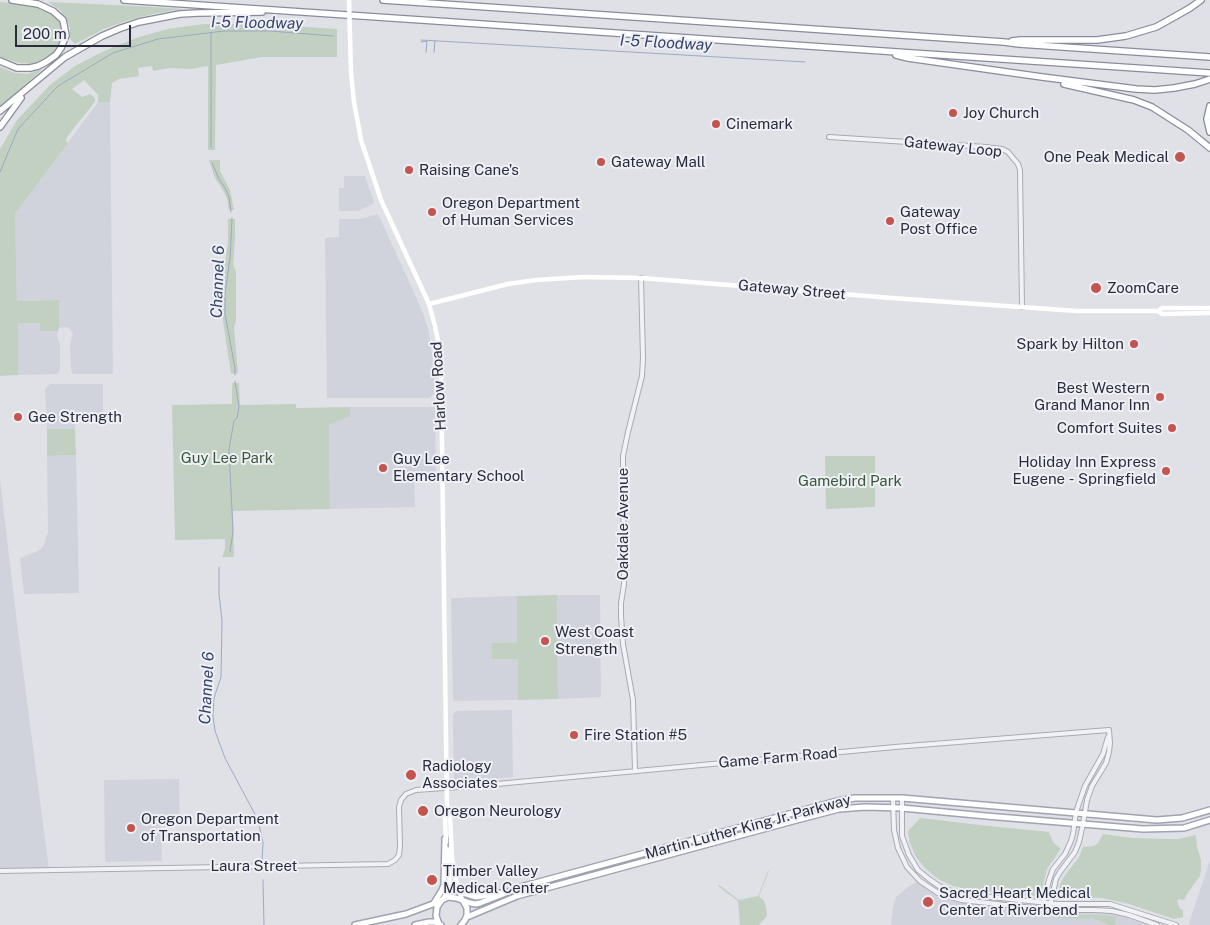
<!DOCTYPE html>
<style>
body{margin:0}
#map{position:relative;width:1210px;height:925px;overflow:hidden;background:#dfe1e7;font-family:"Public Sans",sans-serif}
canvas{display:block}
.scale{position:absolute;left:15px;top:25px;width:116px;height:22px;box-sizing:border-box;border:2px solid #292c3d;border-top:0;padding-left:6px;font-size:15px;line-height:18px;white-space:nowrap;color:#292c3d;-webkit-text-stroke:4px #eef0f5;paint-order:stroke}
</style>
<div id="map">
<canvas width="1210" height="925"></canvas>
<div class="scale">200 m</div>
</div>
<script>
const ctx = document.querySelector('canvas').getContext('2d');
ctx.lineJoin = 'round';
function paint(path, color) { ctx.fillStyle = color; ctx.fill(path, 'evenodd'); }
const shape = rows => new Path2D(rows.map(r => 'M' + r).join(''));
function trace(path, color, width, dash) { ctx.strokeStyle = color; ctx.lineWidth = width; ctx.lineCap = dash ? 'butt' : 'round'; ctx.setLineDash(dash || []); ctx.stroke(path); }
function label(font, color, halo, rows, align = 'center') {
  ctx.font = font + ' "Public Sans",sans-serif'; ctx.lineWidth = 4; ctx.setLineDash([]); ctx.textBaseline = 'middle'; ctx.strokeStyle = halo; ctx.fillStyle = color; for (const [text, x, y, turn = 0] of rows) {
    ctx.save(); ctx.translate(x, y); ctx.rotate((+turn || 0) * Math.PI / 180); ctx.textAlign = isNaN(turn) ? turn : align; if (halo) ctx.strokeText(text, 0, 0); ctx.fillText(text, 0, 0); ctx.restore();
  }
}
paint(shape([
 [98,102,110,102,113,374,75,374,72,373,71,369,70,344,73,334,69,328,66,327,59,328,59,300,17,301,15,214],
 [344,176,365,176,374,202,373,204,358,211,339,211,339,188,344,188],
 [375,215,378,215,380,218,416,297,424,316,429,333,434,369,434,394,429,398,327,398,325,238,339,237,339,219,360,219],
 [17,323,40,323,41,331,58,331,57,337,60,344,60,369,59,372,57,374,18,375],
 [50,384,103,384,103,420,75,420,75,429,47,429,45,389],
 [350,407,435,407,436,479,414,480,415,507,330,509,329,424,350,416],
 [76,455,79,593,24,594,20,558,38,551,43,547,48,532,47,456],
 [0,479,17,624,49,870,0,870],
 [557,595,600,595,601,697,558,699],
 [517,596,517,642,492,643,518,658,518,700,454,701,453,700,451,598],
 [512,710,513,777,457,782,455,781,454,779,453,733,453,715,454,713,457,711],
 [179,779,180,824,161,825,162,861,105,862,104,780],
 [1210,860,1210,925,1189,925,1189,923],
 [918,881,936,894,956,901,1055,913,1109,913,1131,919,1148,925,891,925,893,907,896,897,908,887]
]), '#d1d3dc');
paint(shape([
 [0,2,39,7,49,11,57,17,63,28,63,35,57,50,49,57,40,62,32,64,20,63,0,57],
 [48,2,137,6,184,9,153,14,126,21,104,29,75,44,70,39,70,28,66,19,60,10],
 [204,24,260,24,337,29,337,57,262,57,216,65,215,150,208,150,208,66,192,69,169,68,153,71,152,66,138,68,139,76,119,79,112,83,110,102,98,102,98,95,84,80,72,89,82,97,90,94,94,97,95,100,94,103,67,137,66,141,68,143,15,214,17,301,59,300,59,328,58,331,40,331,40,323,18,323,18,375,0,376,0,149,17,120,51,84,75,66,104,51,139,37,168,29],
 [0,67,15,73,27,74,43,69,0,107],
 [209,160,220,160,220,171,230,190,234,210,229,210,227,198,223,190,215,178],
 [228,219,235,219,235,240,233,264,236,272,236,321,234,328,238,373,231,374,223,321,221,288,228,242],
 [232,383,239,383,240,405,296,404,296,408,350,407,350,416,329,425,330,509,233,511,234,557,222,557,225,549,225,539,175,540,172,405,232,404],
 [47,429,75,429,76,455,47,456],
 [825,456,875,456,875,507,826,509],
 [557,595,558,699,518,700,518,659,492,659,492,643,517,642,517,596],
 [920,818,980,825,1049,832,1053,842,1060,848,1060,850,1047,869,1041,894,1039,897,962,888,953,886,938,879,925,868,916,857,910,843,908,832,909,830],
 [1103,834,1132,838,1168,839,1178,839,1196,835,1197,847,1201,860,1201,870,1200,876,1189,891,1184,900,1179,899,1177,901,1180,909,1183,910,1183,917,1174,919,1129,904,1102,898,1083,897,1063,899,1058,897,1058,895,1060,885,1063,878,1079,857,1083,847,1094,846,1098,843],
 [768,871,769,871,759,896,764,901,766,907,767,916,759,925,740,925,738,901,718,886,719,885,739,900,758,896],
 [1055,915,1101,915,1116,917,1116,920,1115,925,1110,925,1090,917,1089,919,1061,918,1055,917]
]), '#c2d0c1');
trace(shape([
 [211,33,211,147],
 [421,40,805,62],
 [421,42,427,41,426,52],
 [434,52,435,41],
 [212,163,219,179,225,188,229,197,231,212],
 [0,172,18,129,58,86,113,53,158,39,224,31,270,31,333,36],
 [232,218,230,258,225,293,225,314,235,368,235,375],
 [230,552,233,532,229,449,234,421,237,418,239,407,235,381],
 [219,567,219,594,222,620,221,677,214,698,213,716,215,731,225,758,258,820,263,843,262,861],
 [263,880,264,925]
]), '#9da8c4', 1);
const tertiary = shape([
 [829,137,986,147,1002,149,1008,152,1018,164,1020,170,1022,307],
 [635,771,633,700,623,644,621,616,621,603,624,584,623,475,623,456,628,432,642,376,643,358,641,278],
 [893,798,894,830,898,848,907,867,920,881,938,893,961,900,1042,909,1058,910,1095,910,1112,911,1129,915,1157,925],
 [902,798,902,836,909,855,918,870,929,879,942,888,962,894,1057,904,1110,904,1176,925],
 [0,871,388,864,395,860,399,855,400,846,399,807,401,800,406,794,416,790,486,785,895,747,1109,730],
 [1042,909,1049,880,1053,869,1065,854,1071,841,1073,834,1076,812,1085,786,1103,754,1108,737],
 [1049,910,1056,879,1060,872,1075,852,1079,842,1083,824,1087,800,1092,786,1106,763,1109,752,1110,743,1109,730]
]);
const primary = shape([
 [460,892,476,897,501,893],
 [434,903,442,890,444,885,445,839],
 [467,917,517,896,793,821,839,809,865,807,902,808,986,816,1143,829,1184,828,1210,820],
 [439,924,436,916,437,907,442,900,448,897,456,898,470,903,476,904,480,903,524,886,837,801,855,798,902,798,1157,820,1182,818,1210,810],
 [355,925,406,914,441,901],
 [415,925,429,922,435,922,441,925],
 [461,925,465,920,467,915,467,908,463,901]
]);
const motorway = shape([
 [124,0,1210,73],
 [383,0,1004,42,1019,44,1210,57],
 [1012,41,1020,40,1097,40,1126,36,1156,27,1167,21,1190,8,1201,0],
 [896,55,908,58,1042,77,1136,89,1155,90,1174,88,1195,84,1210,79],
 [0,61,17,68,30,68,38,66,46,62,56,55,61,48,66,35,63,20,53,11,38,4,12,0],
 [1064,84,1134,100,1152,107,1188,130,1210,148],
 [1210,106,1207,119,1210,132],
 [0,111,65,57,102,36,121,28,139,22,180,14,198,13,262,12],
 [0,127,21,98]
]);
trace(tertiary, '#a8abb4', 6);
trace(primary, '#a0a3b2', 8);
trace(motorway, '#888c9d', 8);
trace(tertiary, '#f2f2f6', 4);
trace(shape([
 [350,36,351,73,354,102,361,140,381,200,429,304,435,326,439,346,441,371,447,811,450,817,452,856,454,873,462,900],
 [429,304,508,284,536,280,584,277,641,278,892,298,1077,311,1158,311,1162,308,1210,308],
 [1158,311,1162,314,1210,313],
 [446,842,445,817,447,811],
 [443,899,449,890,450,886,447,849]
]), '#fff', 4.5);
trace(primary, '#fff', 5);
trace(motorway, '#fff', 5.5);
trace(shape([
 [349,0,350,36]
]), '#fff', 4.5);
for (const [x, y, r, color] of [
 [953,113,5,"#c3554e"],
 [716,124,5,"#c3554e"],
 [1180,157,6,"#c3554e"],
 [601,162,5,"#c3554e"],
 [409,170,5,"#c3554e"],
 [432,212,5,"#c3554e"],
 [890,221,5,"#c3554e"],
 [1096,288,6,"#c3554e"],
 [1134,344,5,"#c3554e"],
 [1160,397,5,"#c3554e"],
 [18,417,5,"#c3554e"],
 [1172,428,5,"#c3554e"],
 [383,468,5,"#c3554e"],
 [1166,471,5,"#c3554e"],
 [545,641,5,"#c3554e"],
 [574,735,5,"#c3554e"],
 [411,775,6,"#c3554e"],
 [423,811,6,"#c3554e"],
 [131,828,5,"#c3554e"],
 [432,880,6,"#c3554e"],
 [928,902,6,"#c3554e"]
]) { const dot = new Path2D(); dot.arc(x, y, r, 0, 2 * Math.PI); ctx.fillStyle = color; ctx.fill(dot); trace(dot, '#eef0f5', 2); }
label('15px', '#292c3d', '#eef0f5', [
 ["Joy Church",963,113],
 ["Cinemark",726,124],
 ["One Peak Medical",1169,157,"right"],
 ["Gateway Mall",611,162],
 ["Raising Cane's",419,170],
 ["Oregon Department",442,203],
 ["of Human Services",442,220],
 ["Gateway",900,212],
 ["Post Office",900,229],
 ["ZoomCare",1107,288],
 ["Spark by Hilton",1124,344,"right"],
 ["Best Western",1150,388,"right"],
 ["Grand Manor Inn",1150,405,"right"],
 ["Gee Strength",28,417],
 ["Comfort Suites",1162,428,"right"],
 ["Guy Lee",393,459],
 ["Elementary School",393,476],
 ["Holiday Inn Express",1156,462,"right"],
 ["Eugene - Springfield",1156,479,"right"],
 ["West Coast",555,632],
 ["Strength",555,649],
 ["Fire Station #5",584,735],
 ["Radiology",422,766],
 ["Associates",422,783],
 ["Oregon Neurology",434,811],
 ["Oregon Department",141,819],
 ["of Transportation",141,836],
 ["Timber Valley",443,871],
 ["Medical Center",443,888],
 ["Sacred Heart Medical",939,893],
 ["Center at Riverbend",939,910]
], 'left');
label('15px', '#292c3d', '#eef0f5', [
 ["Gateway Loop",953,147,6],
 ["Gateway Street",792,290,5],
 ["Harlow Road",439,386,-93],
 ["Oakdale Avenue",623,524,-90],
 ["Game Farm Road",778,758,-5],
 ["Martin Luther King Jr. Parkway",748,827,-15],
 ["Laura Street",254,866]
]);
label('15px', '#385839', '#eef0f5', [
 ["Guy Lee Park",227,458],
 ["Gamebird Park",850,481]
]);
label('italic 16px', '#37446d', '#eef0f5', [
 ["I-5 Floodway",257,23,1],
 ["I-5 Floodway",666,43,3],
 ["Channel 6",218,282,-88],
 ["Channel 6",207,688,-87]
]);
</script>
